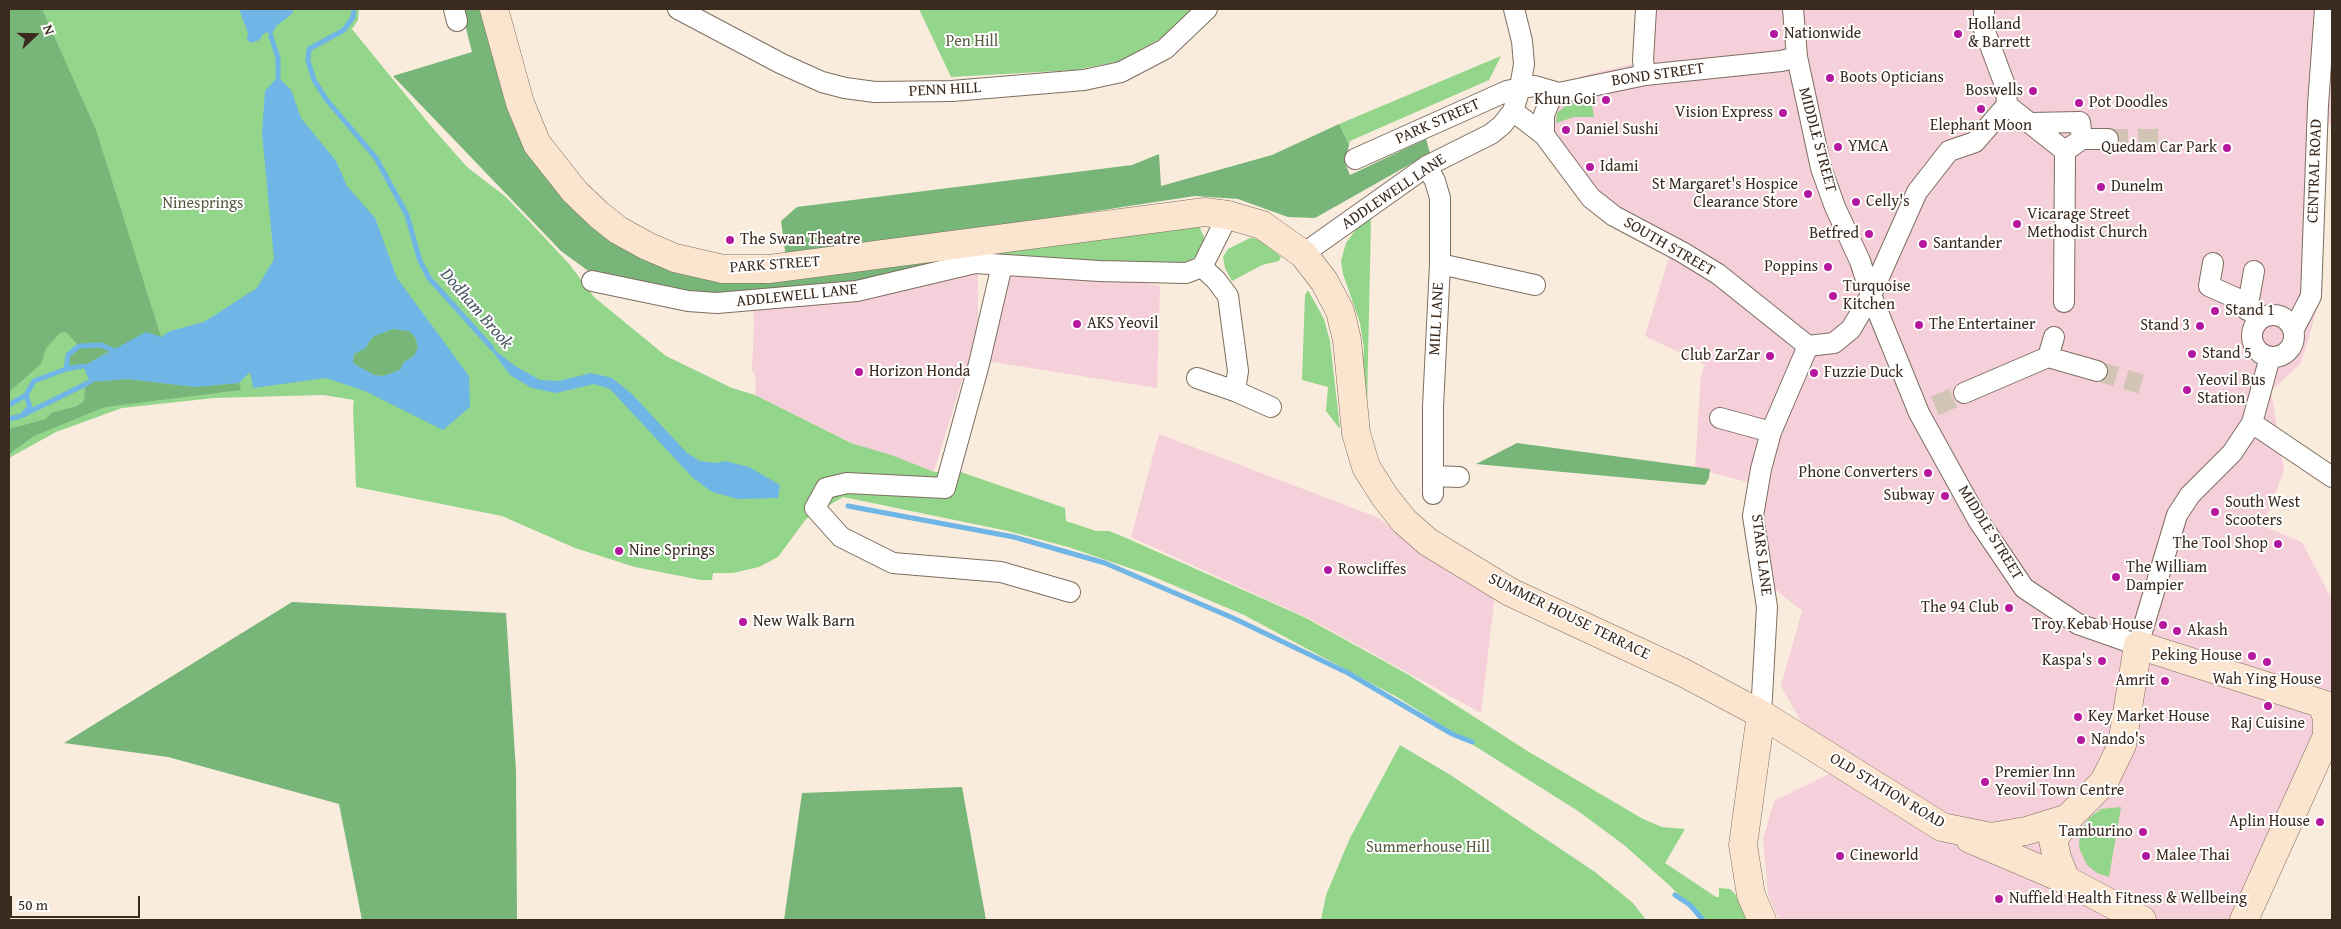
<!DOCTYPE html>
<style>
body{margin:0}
#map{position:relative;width:2341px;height:929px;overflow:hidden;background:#f9ecdc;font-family:"Gentium Book Plus",serif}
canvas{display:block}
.frame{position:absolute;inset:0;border:10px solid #3b2a1e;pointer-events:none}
.north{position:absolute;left:10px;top:10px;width:50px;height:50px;-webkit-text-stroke:4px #fff;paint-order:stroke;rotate:69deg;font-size:14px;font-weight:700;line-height:20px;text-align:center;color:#3b2a1e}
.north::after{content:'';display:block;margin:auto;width:18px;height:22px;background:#3b2a1e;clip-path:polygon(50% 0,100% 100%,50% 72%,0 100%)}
.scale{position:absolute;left:10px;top:896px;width:130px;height:22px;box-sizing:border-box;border:2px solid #3b2a1e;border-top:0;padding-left:6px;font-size:15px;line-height:18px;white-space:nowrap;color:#3b2a1e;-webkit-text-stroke:4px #fff;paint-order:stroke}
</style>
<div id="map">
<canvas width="2341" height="929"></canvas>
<div class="frame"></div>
<div class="north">N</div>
<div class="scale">50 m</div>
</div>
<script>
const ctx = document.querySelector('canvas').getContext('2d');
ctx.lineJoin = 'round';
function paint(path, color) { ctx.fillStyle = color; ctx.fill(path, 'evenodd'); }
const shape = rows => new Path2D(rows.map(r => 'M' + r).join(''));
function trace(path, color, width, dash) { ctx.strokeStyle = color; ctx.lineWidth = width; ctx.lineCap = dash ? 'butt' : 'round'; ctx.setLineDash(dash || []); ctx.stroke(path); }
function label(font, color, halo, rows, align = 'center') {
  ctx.font = font + ' "Gentium Book Plus",serif'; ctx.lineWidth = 4; ctx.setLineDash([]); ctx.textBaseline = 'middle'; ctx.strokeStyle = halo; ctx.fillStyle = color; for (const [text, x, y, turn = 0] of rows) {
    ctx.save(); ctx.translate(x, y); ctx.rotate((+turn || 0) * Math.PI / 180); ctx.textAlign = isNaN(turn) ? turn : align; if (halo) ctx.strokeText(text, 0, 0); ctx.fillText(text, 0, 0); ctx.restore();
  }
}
paint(shape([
 [1639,9,2332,9,2332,124,2325,125,2317,307,2309,338,2300,364,2271,391,2284,470,2263,526,2302,542,2332,600,2332,727,2240,920,1779,920,1768,894,1763,839,1774,801,1831,773,1781,686,1802,611,1755,573,1765,487,1695,468,1701,376,1705,365,1645,336,1670,254,1598,192,1553,134,1552,107,1582,76,1636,63],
 [978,269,978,351,971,365,966,367,934,471,851,443,756,396,755,375,752,370,754,326,753,306],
 [1008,274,1126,279,1160,286,1157,388,986,361],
 [1159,434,1379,518,1413,546,1495,594,1481,713,1312,620,1131,537]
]), '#f5cfd9');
paint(shape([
 [9,9,359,9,358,20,352,29,430,125,467,167,506,197,529,221,570,265,594,297,666,356,732,388,755,395,851,443,891,455,935,472,955,470,1065,508,1066,521,1096,531,1109,531,1124,537,1304,617,1409,675,1529,752,1643,819,1662,827,1685,829,1665,863,1716,897,1719,897,1719,888,1730,889,1735,894,1749,920,1704,920,1669,885,1624,845,1578,811,1397,697,1244,615,1147,574,1068,547,1008,531,843,497,806,519,778,557,759,567,733,573,713,573,712,580,701,580,635,567,575,548,502,516,356,487,353,408,354,400,323,395,214,398,122,408,56,432,9,458],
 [919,9,1197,9,1163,37,1120,61,1075,70,951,77],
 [1501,56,1489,80,1350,141,1349,145,1339,124],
 [1591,99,1594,117,1574,117,1556,123,1557,113,1569,103],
 [1371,219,1367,406,1362,374,1364,349,1360,323,1343,274,1341,261,1346,243,1357,228],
 [1199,226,1204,237,1202,251,1191,260,1177,265,975,259,974,252],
 [1250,238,1260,239,1281,257,1279,261,1262,265,1232,281,1225,268,1223,257,1228,249],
 [1308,290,1324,319,1330,341,1340,429,1326,411,1328,387,1302,380,1305,295],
 [1400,745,1452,776,1595,872,1633,903,1646,920,1321,920,1326,895,1350,838],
 [2121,807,2109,877,2097,873,2087,865,2079,848,2080,832,2089,818,2101,809]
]), '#94d58c');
paint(shape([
 [9,9,42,9,96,130,161,337,112,350,83,366,66,369,68,355,79,346,66,332,60,333,46,348,41,364,9,392],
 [461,9,487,9,536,161,697,276,974,252,975,259,809,293,690,297,591,273,561,251,393,76,472,52],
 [1339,124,1349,145,1345,163,1350,175,1426,139,1430,153,1315,218,1288,217,1238,199,1195,196,786,258,781,221,797,207,1132,165,1159,154,1161,186,1272,155],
 [393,329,409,331,415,337,418,347,414,356,404,362,400,370,384,376,374,375,353,363,354,354,366,348,368,343,374,336],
 [128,379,195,387,239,383,241,390,105,407,34,436,9,454,9,429,46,419,51,413,77,406,84,401,85,388,90,382],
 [1517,443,1710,469,1709,478,1705,485,1476,464],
 [292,602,506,613,516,771,517,920,362,920,339,804,168,757,64,743],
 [962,787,986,920,784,920,802,793]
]), '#77b678');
paint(shape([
 [239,9,293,9,292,14,276,26,271,36,267,32,262,35,260,40,251,43,247,40,248,33],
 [278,77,291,90,301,118,336,161,347,186,375,218,397,278,469,376,470,407,443,430,365,391,326,378,253,388,250,372,239,383,195,387,128,379,90,382,83,366,146,332,161,337,170,331,204,322,257,288,274,259,262,133,265,91],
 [393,329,409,331,415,337,418,347,414,356,404,362,400,370,383,376,374,375,353,363,354,354,366,348,368,343,374,336],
 [487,344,515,366,540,380,559,381,591,373,612,378,632,394,687,453,700,461,717,463,725,461,749,467,780,485,778,498,738,499,712,492,693,478,610,389,594,384,556,393,532,388,510,375]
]), '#6fb5e6');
trace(shape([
 [354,9,353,17,344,30,309,49,308,61,314,80,326,99,376,158,407,215,420,261,429,278,492,348],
 [271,36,278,58,278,77],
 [66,369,68,355,79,346,101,345,112,350],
 [9,405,26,395,34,381,66,369,83,366],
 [23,414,30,407,26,395],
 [9,419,21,416,90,382],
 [848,506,1014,537,1105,563,1233,618,1348,673,1452,734,1472,742],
 [1675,895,1690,905,1703,920]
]), '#6fb5e6', 5);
trace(shape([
 [2108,139,2166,139],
 [2097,371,2141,384],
 [1935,406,1964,393]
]), '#d3c5b6', 20, [20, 10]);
const street = shape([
 [454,9,457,21],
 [678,9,782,64,822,82,845,88,875,92,952,91,1084,80,1121,72,1165,49,1207,9],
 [1793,9,1797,57,1821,168,1835,207,1860,261,1871,295,1851,329,1834,343,1808,346],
 [1984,9,1984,29,2006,88,2007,105],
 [1645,75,1643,60,1646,9],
 [2007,105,1975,142,1949,151,1917,192,1871,295,1919,413,1978,520,2024,588,2078,624,2138,645,2177,515,2190,495,2232,453,2252,423,2270,357],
 [2007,105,2065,151,2064,302],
 [1513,111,1544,135,1591,198,1614,216,1682,252,1718,274,1808,346],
 [2031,123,2080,122,2082,139,2065,151],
 [1544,135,1544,115,1550,100,1559,93],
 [2082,139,2108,139],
 [1355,159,1507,91,1520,88,1535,86,1559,93,1645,75,1781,61,1797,57],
 [1427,166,1435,181,1440,198,1440,264,1433,407,1433,494],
 [1303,254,1427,166,1491,134,1502,125,1513,111,1520,88,1524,64,1522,41,1514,9],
 [2213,263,2209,286,2238,299,2259,320],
 [1440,264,1535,285],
 [1002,265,979,364,945,488,847,483,826,488,815,508,841,537,893,563,1001,572,1070,592],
 [1202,267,1216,280,1228,296,1238,371,1235,391,1271,407],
 [592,281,688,301,717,303,857,291,975,263,1099,271,1186,273,1202,267,1228,215],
 [2247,310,2254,271],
 '2252 336a21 21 0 1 1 42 0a21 21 0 1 1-42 0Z',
 [2294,329,2311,296,2318,105,2325,9],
 [2048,357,2054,337],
 [1197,378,1235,391],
 [1964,393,2048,357,2097,371],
 [1720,418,1771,432],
 [2252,423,2332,477],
 [1433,476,1459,477],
 [1761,714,1767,607,1753,516,1761,469,1771,432,1808,346]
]);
const secondary = shape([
 [494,9,520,103,537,144,575,192,598,214,618,230,647,246,675,258,723,269,769,269,1205,212,1228,215,1262,225,1303,254,1324,281,1340,311,1347,340,1356,433,1366,467,1385,497,1404,521,1428,542,1510,592,1682,672,1761,714,1942,827,1991,837,2026,831,2068,818,2104,782,2122,745,2138,645,2332,707],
 [1761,714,1743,845,1751,895,1762,920],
 [1970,839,2066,880,2142,920],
 [2066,880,2057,858,2053,840,2068,818],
 [2244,920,2327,736,2327,718,2322,704]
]);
trace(street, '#7e6e60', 22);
trace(secondary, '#7e6e60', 29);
trace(street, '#fff', 20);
trace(secondary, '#fbe5cf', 28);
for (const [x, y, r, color] of [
 [1774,34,5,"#b5179e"],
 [1958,34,5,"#b5179e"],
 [1830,78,5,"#b5179e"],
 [2033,91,5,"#b5179e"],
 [1606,100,5,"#b5179e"],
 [2079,103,5,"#b5179e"],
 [1981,109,5,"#b5179e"],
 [1783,113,5,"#b5179e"],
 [1566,130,5,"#b5179e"],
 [1838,147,5,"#b5179e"],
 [2227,148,5,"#b5179e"],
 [1590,167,5,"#b5179e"],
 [2101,187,5,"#b5179e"],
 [1808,194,5,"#b5179e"],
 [1856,202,5,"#b5179e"],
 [2017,224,5,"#b5179e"],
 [1869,234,5,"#b5179e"],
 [730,240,5,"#b5179e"],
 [1923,244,5,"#b5179e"],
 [1828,267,5,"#b5179e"],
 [1833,296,5,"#b5179e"],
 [2215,311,5,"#b5179e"],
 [1077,324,5,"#b5179e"],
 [1919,325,5,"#b5179e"],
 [2200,326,5,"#b5179e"],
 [2192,354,5,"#b5179e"],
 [1770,356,5,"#b5179e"],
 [859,372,5,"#b5179e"],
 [1814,373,5,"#b5179e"],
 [2187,390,5,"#b5179e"],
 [1928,473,5,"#b5179e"],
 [1945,496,5,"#b5179e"],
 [2215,512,5,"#b5179e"],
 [2278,544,5,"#b5179e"],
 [619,551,5,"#b5179e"],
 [1328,570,5,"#b5179e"],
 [2116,577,5,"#b5179e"],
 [2009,608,5,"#b5179e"],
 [743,622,5,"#b5179e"],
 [2163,625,5,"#b5179e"],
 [2177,631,5,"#b5179e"],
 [2252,656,5,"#b5179e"],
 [2102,661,5,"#b5179e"],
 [2267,662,5,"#b5179e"],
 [2165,681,5,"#b5179e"],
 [2268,706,5,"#b5179e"],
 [2078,717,5,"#b5179e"],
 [2081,740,5,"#b5179e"],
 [1985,782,5,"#b5179e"],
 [2320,822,5,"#b5179e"],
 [2143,832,5,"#b5179e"],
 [1840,856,5,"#b5179e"],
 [2146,856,5,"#b5179e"],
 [1999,899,5,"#b5179e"]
]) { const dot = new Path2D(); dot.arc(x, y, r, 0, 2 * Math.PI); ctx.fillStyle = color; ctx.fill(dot); trace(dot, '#fff', 2); }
label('16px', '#3b2a1e', '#fff', [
 ["Holland",1968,25],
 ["& Barrett",1968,43],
 ["Nationwide",1784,34],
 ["Boots Opticians",1840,78],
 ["Boswells",2023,91,"right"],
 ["Khun Goi",1596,100,"right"],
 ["Pot Doodles",2089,103],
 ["Vision Express",1773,113,"right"],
 ["Elephant Moon",1981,126,"center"],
 ["Daniel Sushi",1576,130],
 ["YMCA",1848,147],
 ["Quedam Car Park",2217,148,"right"],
 ["Idami",1600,167],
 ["St Margaret's Hospice",1798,185,"right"],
 ["Clearance Store",1798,203,"right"],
 ["Dunelm",2111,187],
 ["Celly's",1866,202],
 ["Vicarage Street",2027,215],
 ["Methodist Church",2027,233],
 ["Betfred",1859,234,"right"],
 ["The Swan Theatre",740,240],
 ["Santander",1933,244],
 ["Poppins",1818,267,"right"],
 ["Turquoise",1843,287],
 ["Kitchen",1843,305],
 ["Stand 1",2225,311],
 ["AKS Yeovil",1087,324],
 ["The Entertainer",1929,325],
 ["Stand 3",2190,326,"right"],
 ["Stand 5",2202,354],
 ["Club ZarZar",1760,356,"right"],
 ["Horizon Honda",869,372],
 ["Fuzzie Duck",1824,373],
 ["Yeovil Bus",2197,381],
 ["Station",2197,399],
 ["Phone Converters",1918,473,"right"],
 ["Subway",1935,496,"right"],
 ["South West",2225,503],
 ["Scooters",2225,521],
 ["The Tool Shop",2268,544,"right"],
 ["Nine Springs",629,551],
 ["The William",2126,568],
 ["Dampier",2126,586],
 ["Rowcliffes",1338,570],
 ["The 94 Club",1999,608,"right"],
 ["New Walk Barn",753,622],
 ["Troy Kebab House",2153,625,"right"],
 ["Akash",2187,631],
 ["Peking House",2242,656,"right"],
 ["Kaspa's",2092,661,"right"],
 ["Wah Ying House",2267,680,"center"],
 ["Amrit",2155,681,"right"],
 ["Key Market House",2088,717],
 ["Raj Cuisine",2268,724,"center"],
 ["Nando's",2091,740],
 ["Premier Inn",1995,773],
 ["Yeovil Town Centre",1995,791],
 ["Aplin House",2310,822,"right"],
 ["Tamburino",2133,832,"right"],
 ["Cineworld",1850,856],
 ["Malee Thai",2156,856],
 ["Nuffield Health Fitness & Wellbeing",2009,899]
], 'left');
label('16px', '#565d3f', '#fff', [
 ["Pen Hill",972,42],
 ["Ninesprings",203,204],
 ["Summerhouse Hill",1428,848]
]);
label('16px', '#3b2a1e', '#fff', [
 ["BOND STREET",1658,75,-8],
 ["PENN HILL",945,90,-3],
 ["PARK STREET",1438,122,-24],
 ["MIDDLE STREET",1817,140,75],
 ["CENTRAL ROAD",2315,171,-88],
 ["ADDLEWELL LANE",1394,192,-34],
 ["SOUTH STREET",1669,247,30],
 ["PARK STREET",775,265,-4],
 ["ADDLEWELL LANE",797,296,-6],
 ["MILL LANE",1437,319,-87],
 ["MIDDLE STREET",1990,533,58],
 ["STARS LANE",1761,555,83],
 ["SUMMER HOUSE TERRACE",1569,617,26],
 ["OLD STATION ROAD",1887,791,31]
]);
label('italic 18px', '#4d5b64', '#fff', [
 ["Dodham Brook",476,309,49]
]);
</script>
